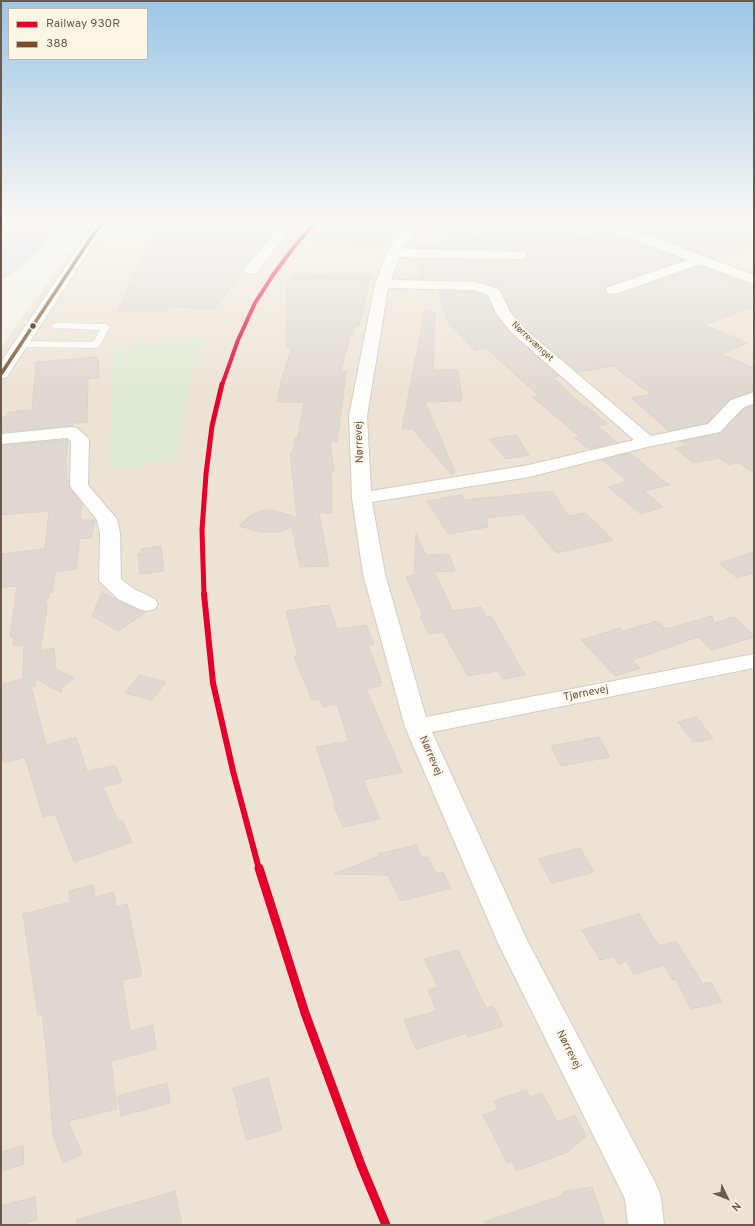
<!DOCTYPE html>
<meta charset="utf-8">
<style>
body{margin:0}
#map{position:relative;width:755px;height:1226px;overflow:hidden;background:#f3f0e7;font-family:Overpass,sans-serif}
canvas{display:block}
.frame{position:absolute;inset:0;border:2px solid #6c5a4c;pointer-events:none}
.legend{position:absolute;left:8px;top:8px;width:140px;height:52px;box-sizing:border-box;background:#fcf6e7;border:1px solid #c2b8a9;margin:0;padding:5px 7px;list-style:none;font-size:12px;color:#6c5a4c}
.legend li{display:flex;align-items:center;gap:8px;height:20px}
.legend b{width:20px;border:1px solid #c2b8a9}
.north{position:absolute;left:707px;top:1178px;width:40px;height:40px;-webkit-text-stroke:3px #fcf6e7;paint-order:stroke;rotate:133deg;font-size:11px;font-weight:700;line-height:16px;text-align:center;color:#6c5a4c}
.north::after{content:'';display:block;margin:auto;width:14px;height:18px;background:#6c5a4c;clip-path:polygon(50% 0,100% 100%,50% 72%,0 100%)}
</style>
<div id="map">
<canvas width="755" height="1226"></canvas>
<div class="frame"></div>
<ul class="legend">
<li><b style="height:5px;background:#e4002b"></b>Railway 930R</li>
<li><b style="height:5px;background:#7a4b2a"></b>388</li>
</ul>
<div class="north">N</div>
</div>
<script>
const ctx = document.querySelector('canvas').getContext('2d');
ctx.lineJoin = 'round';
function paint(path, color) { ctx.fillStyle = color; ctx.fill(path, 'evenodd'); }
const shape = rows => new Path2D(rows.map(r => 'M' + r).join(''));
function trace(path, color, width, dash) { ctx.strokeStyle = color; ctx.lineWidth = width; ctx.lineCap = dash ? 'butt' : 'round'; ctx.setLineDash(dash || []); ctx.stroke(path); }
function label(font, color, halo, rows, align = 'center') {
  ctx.font = font + ' Overpass,sans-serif'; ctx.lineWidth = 4; ctx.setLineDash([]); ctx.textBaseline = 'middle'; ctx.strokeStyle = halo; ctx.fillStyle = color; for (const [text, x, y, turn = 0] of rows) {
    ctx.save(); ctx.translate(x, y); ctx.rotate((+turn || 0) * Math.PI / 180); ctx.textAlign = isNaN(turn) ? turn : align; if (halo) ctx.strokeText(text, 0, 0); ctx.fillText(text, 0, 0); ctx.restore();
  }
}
paint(shape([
 [91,223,754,223,754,1225,1,1225,1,347]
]), '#ece3d5');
paint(shape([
 [207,336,190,378,177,457,140,466,110,468,113,350,140,344]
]), '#dee9d3');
paint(shape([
 [1,223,69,223,32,258,1,281]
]), '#cadee1');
const building = shape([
 [327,223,403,223,382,249,313,242,316,239,314,239,327,223],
 [538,223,583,238,608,232,684,260,608,286,605,291,608,294,618,294,700,266,729,276,726,277,754,288,754,306,704,325,747,343,721,354,754,368,754,391,730,399,707,423,669,431,631,398,651,394,613,366,578,372,523,326,511,311,499,288,475,280,419,279,422,267,412,261,412,259,520,260,526,259,528,254,525,250,413,248,413,244,434,246,452,232,476,237,497,226,507,228,513,226,519,228,538,223],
 [639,223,754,223,754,247,713,258,627,226,639,223],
 [247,226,269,227,266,232,270,232,265,242,245,266,243,271,213,310,169,306,167,311,118,311,156,227,246,228,247,226],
 [294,274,371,276,364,289,368,289,359,326,355,326,353,335,350,335,341,371,346,371,339,428,337,442,330,442,334,472,331,472,332,513,319,513,329,566,300,567,292,527,279,532,261,532,239,526,252,514,262,511,271,510,297,517,290,453,293,453,295,438,298,438,304,402,277,402,281,381,292,347,286,346,288,279,292,279,294,274],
 [439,291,474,291,487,296,495,314,511,334,559,376,553,377,584,407,586,406,607,424,597,426,617,442,589,449,575,438,580,437,532,397,539,396,486,348,475,350,448,323,439,291],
 [425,311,435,312,433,370,458,370,462,401,425,402,455,472,452,475,413,429,402,429,425,311],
 [98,357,99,378,88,379,87,422,73,423,73,426,1,432,1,417,6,417,9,412,32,410,36,362,98,357],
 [754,405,754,473,738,462,730,465,720,458,693,463,675,448,686,446,681,441,720,433,744,409,754,405],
 [516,435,529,455,506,459,489,439,516,435],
 [67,440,68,440,66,464,67,464,67,481,69,480,69,487,82,504,80,520,95,520,91,538,80,539,76,569,55,572,52,593,50,592,48,599,45,597,47,608,40,651,54,648,56,669,74,678,61,688,62,693,36,679,35,687,31,686,46,745,76,737,87,772,115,765,122,782,103,787,118,821,122,820,132,842,74,862,55,814,43,817,25,757,4,763,1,749,1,684,23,679,23,673,21,671,23,671,24,645,13,645,14,637,10,637,17,586,1,587,1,554,45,549,49,511,1,515,1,445,67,440],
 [630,453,669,485,644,491,663,507,641,514,608,487,628,481,602,460,630,453],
 [552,491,568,516,586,513,613,540,556,553,523,514,486,518,488,527,448,534,427,501,462,495,465,500,552,491],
 [416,534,426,555,449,554,455,571,434,572,453,611,481,607,486,617,491,616,525,675,503,679,498,671,468,676,443,632,429,634,420,616,423,615,406,577,414,575,416,534],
 [161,546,164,571,140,574,138,554,142,553,141,549,161,546],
 [754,552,754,573,737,578,719,563,754,552],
 [102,592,117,600,145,613,118,631,92,616,102,592],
 [329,605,337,629,366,625,374,644,368,645,382,683,380,683,381,686,366,689,402,772,363,780,380,819,343,827,333,803,335,802,316,747,349,741,337,704,323,707,320,699,312,700,294,657,298,657,286,611,329,605],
 [712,616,714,623,734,617,754,635,754,637,712,650,698,637,632,660,640,668,615,676,581,640,620,628,623,631,657,621,666,629,712,616],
 [139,675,166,682,152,700,125,693,139,675],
 [697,717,713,739,693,742,678,722,697,717],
 [599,737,610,757,561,766,551,746,599,737],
 [416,845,422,858,428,857,436,874,443,872,451,888,401,901,388,875,334,874,379,856,378,854,416,845],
 [580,848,594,872,552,883,538,859,580,848],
 [93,885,95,897,114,892,116,907,127,904,142,976,122,980,130,1031,153,1025,156,1049,111,1061,117,1109,68,1121,82,1154,63,1163,53,1135,48,1068,42,1013,38,1015,23,914,70,902,69,891,93,885],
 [639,914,659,946,676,941,703,984,711,982,722,1002,691,1009,676,979,673,980,664,965,634,974,626,961,618,964,614,956,600,960,582,930,639,914],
 [458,950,486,1008,493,1006,503,1026,468,1037,467,1033,416,1049,404,1020,437,1011,428,990,438,987,424,959,458,950],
 [268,1078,282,1130,246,1140,233,1088,268,1078],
 [167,1083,170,1103,121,1116,118,1096,167,1083],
 [526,1090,530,1097,542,1093,557,1122,575,1115,586,1136,568,1152,516,1171,512,1161,507,1163,483,1115,498,1110,494,1101,526,1090],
 [23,1146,24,1164,1,1171,1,1152,23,1146],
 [592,1187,605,1225,485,1225,484,1222,564,1195,563,1192,592,1187],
 [175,1191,182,1225,77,1225,76,1220,175,1191],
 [35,1197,37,1220,19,1225,1,1225,1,1206,35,1197]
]);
paint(building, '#dfd8d0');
trace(building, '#dbd3ca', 1);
const service = shape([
 [56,323,106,324,110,327,99,347,96,348,21,347,16,344,21,341,93,342,100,330,53,328,52,326,53,324,56,323]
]);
const minor = shape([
 [283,223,296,223,256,273,251,274,246,273,244,270,246,267,283,223],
 [408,223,420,223,403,249,525,252,527,255,525,258,520,259,399,257,391,280,475,282,499,289,510,312,522,327,651,436,708,424,731,400,754,392,754,403,743,408,720,432,647,447,529,477,372,502,385,574,426,717,754,654,754,668,432,732,527,940,656,1184,661,1197,664,1225,628,1225,625,1199,498,943,405,727,363,574,352,498,349,416,375,284,387,253,408,223],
 [388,288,474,290,488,295,496,313,512,333,634,440,529,465,371,491,367,416,388,288],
 [596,223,614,223,754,275,754,284,700,264,618,293,613,294,608,293,606,290,608,287,688,260,598,226,596,223],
 [71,427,77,428,89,439,88,485,117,519,120,533,121,579,134,589,155,599,158,604,155,609,147,611,139,609,118,599,99,581,100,533,97,520,70,486,71,441,67,438,1,444,1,434,71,427]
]);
const secondary = shape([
 [96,223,109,223,98,237,7,377,1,379,1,362,87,235,96,223]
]);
trace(service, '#d2cdc6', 1);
trace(minor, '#d2cdc6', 2);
trace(secondary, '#d2cdc6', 2);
trace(shape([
 [669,304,722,285]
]), '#d4cfc9', 1.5, [0.5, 2]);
paint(service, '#fdfdfb');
paint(minor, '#fdfdfb');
paint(secondary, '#fdfdfb');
trace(shape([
 [1,374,93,235,103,223]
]), '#7a4b2a', 3.5);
trace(shape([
 [222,385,238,340,255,303,273,275,294,247,315,223]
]), '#e4002b', 4);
trace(shape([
 [204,595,202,530,206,474,212,426,222,384]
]), '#e4002b', 5);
trace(shape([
 [204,594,213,683,233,771,259,869]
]), '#e4002b', 6);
trace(shape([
 [259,868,305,1013,361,1165,386,1225]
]), '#e4002b', 9);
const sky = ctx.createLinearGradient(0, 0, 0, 395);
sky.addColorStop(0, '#9cc5e5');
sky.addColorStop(0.56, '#faf8f4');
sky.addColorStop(1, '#faf8f400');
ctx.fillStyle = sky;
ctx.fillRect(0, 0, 755, 395);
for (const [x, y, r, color] of [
 [33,326,3.5,"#6c5a4c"]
]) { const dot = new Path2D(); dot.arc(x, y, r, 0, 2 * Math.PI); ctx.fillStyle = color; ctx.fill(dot); trace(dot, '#fcf6e7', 1.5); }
label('9px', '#6c5a4c', '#fcf6e7', [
 ["Nørrevænget",532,342,43]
]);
label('11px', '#6c5a4c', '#fcf6e7', [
 ["Nørrevej",360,442,-92],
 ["Tjørnevej",586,694,-11],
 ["Nørrevej",430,756,66],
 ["Nørrevej",568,1050,63]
]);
</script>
